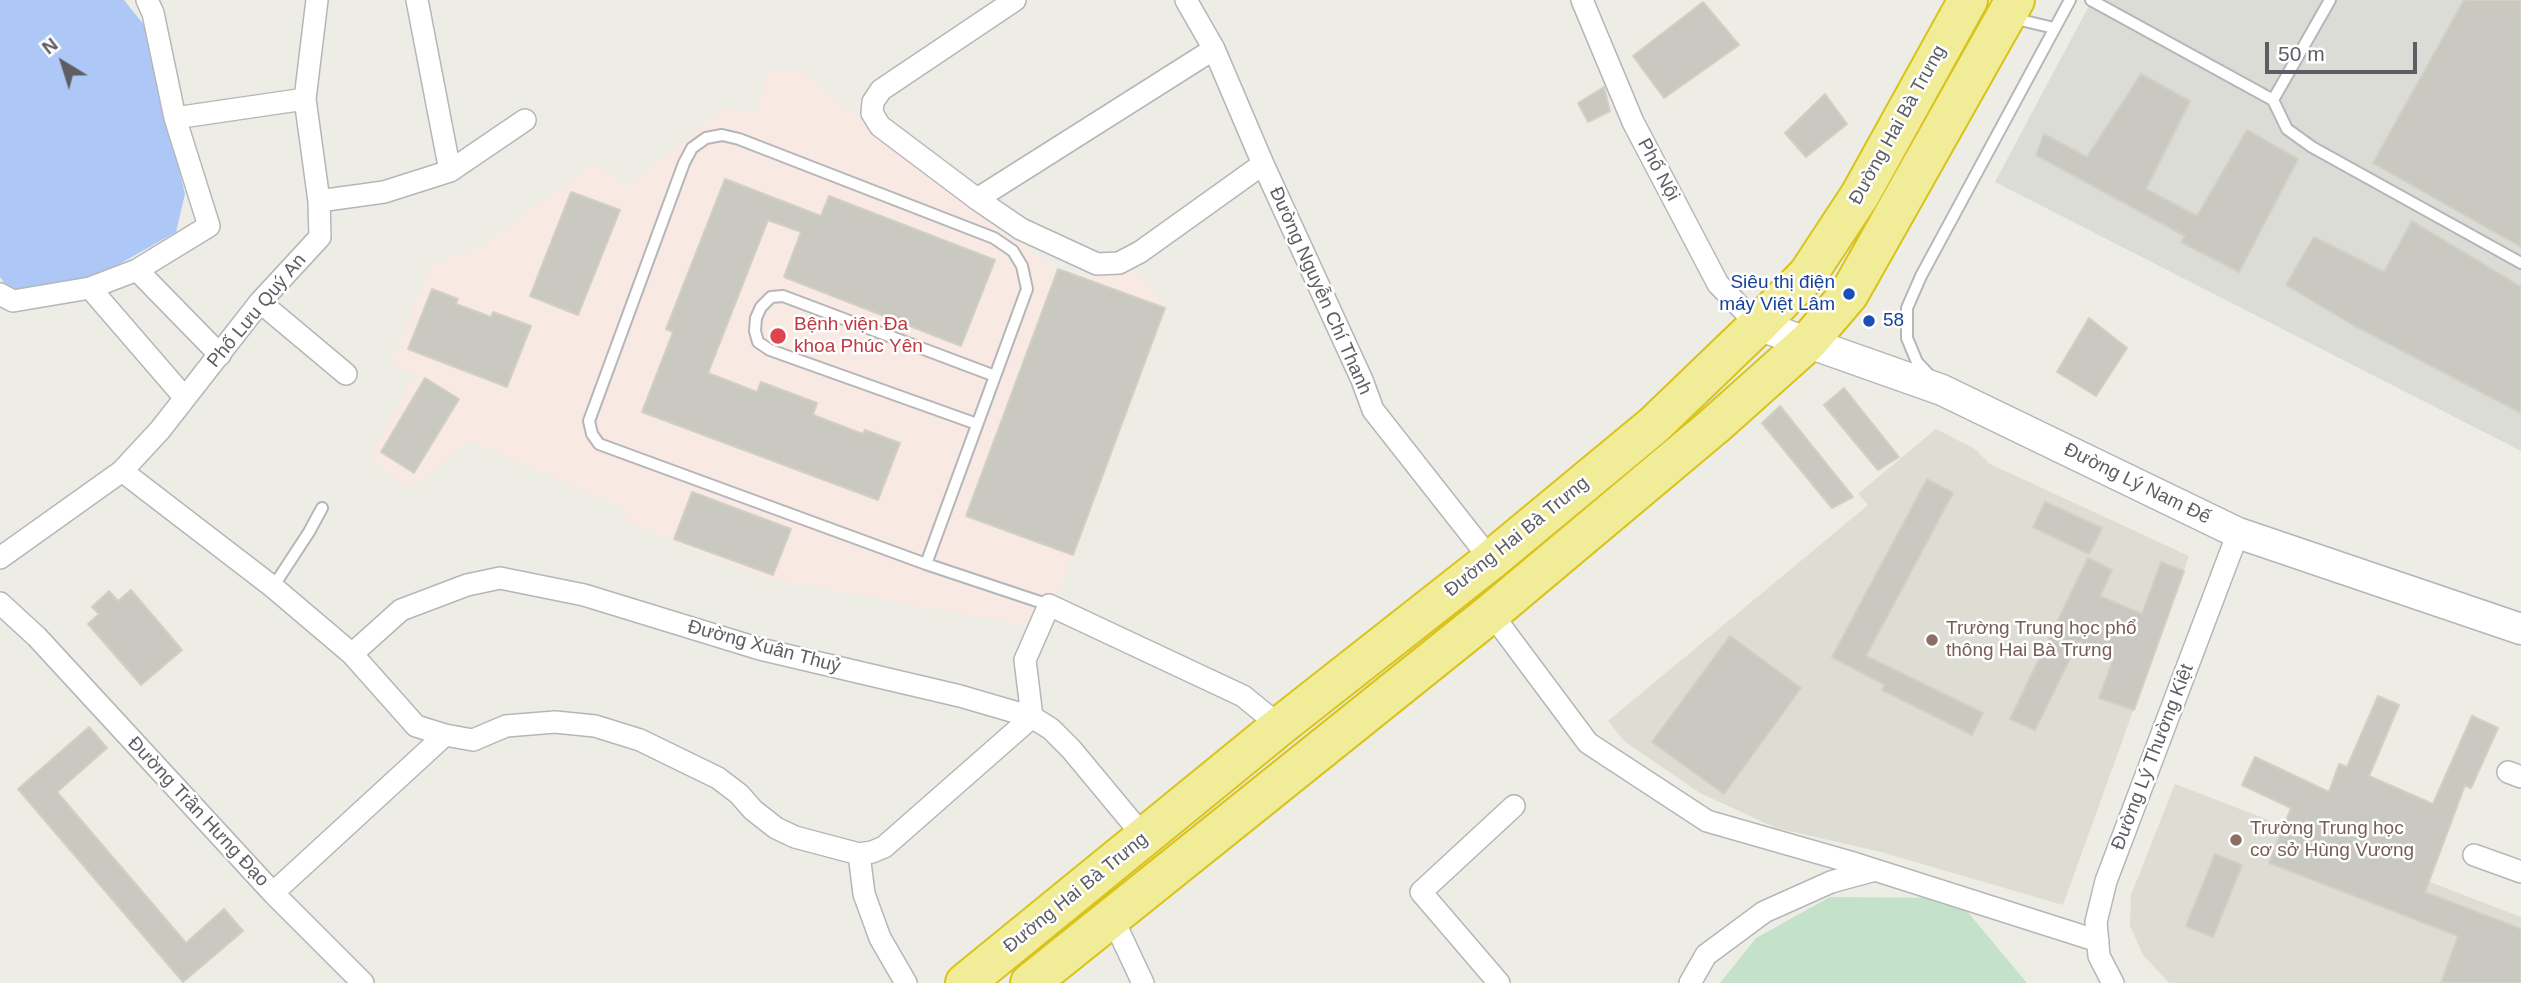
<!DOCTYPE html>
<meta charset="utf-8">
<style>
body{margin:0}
#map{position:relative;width:2521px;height:983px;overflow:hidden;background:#edede5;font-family:Arial,sans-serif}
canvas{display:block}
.north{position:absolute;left:28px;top:28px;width:70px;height:70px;-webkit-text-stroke:5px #fff;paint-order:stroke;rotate:322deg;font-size:19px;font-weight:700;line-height:28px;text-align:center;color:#5d5e64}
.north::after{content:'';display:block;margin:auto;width:24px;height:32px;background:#5d5e64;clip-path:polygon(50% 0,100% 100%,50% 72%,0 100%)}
.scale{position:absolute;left:2265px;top:42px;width:152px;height:32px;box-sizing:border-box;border:4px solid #5d5e64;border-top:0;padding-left:9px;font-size:21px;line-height:24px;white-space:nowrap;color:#5d5e64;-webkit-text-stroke:5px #fff;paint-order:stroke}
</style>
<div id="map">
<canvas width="2521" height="983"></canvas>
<div class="north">N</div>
<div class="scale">50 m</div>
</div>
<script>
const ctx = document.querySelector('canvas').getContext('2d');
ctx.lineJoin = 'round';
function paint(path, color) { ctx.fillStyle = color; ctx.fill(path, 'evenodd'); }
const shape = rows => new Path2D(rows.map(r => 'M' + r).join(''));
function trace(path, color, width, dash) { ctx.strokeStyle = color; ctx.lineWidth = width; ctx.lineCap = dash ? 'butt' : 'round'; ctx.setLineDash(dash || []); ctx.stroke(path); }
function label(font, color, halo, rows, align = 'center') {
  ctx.font = font + ' Arial,sans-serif'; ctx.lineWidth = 5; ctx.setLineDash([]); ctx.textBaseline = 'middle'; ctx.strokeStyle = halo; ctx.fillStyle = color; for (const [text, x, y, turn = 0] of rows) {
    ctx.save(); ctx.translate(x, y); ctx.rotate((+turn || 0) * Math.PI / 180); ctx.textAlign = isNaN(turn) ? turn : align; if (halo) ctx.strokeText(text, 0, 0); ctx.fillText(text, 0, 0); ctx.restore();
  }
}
paint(shape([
 [2092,0,2521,0,2521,451,1995,182]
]), '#dcdcd7');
paint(shape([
 [1936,429,1975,449,1990,464,2189,556,2063,905,1881,852,1776,828,1700,793,1624,741,1608,721,1868,505,1858,494],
 [2175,784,2521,917,2521,983,2169,983,2143,955,2130,926,2131,895]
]), '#ddddd3');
paint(shape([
 [769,70,802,72,1004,233,1058,269,1084,278,1137,269,1165,308,1059,591,1029,626,766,578,625,521,627,510,469,440,409,489,370,458,414,374,390,364,431,265,478,248,595,163,627,187,725,107,755,115]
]), '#f9e9e3');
paint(shape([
 [1830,897,1956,898,2027,983,1720,983,1756,938]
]), '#c4e2ca');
paint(shape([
 [0,0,124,0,144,25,185,194,176,232,98,276,11,293,0,277]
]), '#adc8f6');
const building = shape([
 [2464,0,2521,0,2521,247,2373,163,2464,0],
 [1703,2,1739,45,1664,98,1633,56,1703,2],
 [2141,74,2190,101,2146,189,2197,216,2247,130,2298,159,2239,272,2181,242,2185,236,2036,155,2044,134,2087,157,2141,74],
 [1604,87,1610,111,1588,122,1578,103,1604,87],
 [1825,94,1847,124,1806,157,1785,133,1825,94],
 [725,179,821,216,829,196,995,260,961,346,784,277,801,232,768,220,708,373,757,392,761,382,817,403,813,415,863,434,865,430,900,443,878,500,642,412,673,332,666,329,725,179],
 [571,192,620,210,578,315,530,296,571,192],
 [2412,221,2521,287,2521,413,2355,326,2286,285,2314,237,2384,272,2412,221],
 [1058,269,1165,308,1073,555,966,516,1058,269],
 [432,289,458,299,456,304,491,317,493,312,531,326,507,387,408,349,432,289],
 [2089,318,2127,348,2096,396,2057,372,2089,318],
 [425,378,459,399,414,473,381,452,425,378],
 [1844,388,1899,457,1878,470,1824,405,1844,388],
 [1780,406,1853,497,1832,508,1762,423,1780,406],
 [1927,479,1953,493,1866,656,1983,713,1972,735,1882,690,1885,685,1832,657,1927,479],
 [692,492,791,529,773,575,674,539,692,492],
 [2045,502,2102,528,2089,554,2033,527,2045,502],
 [2088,558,2112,570,2100,596,2142,614,2161,562,2184,571,2134,710,2099,698,2114,657,2078,642,2035,730,2010,719,2088,558],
 [131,590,182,650,141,685,88,624,99,614,92,607,109,591,118,601,131,590],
 [1730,636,1801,688,1724,794,1652,742,1730,636],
 [2378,696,2399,705,2369,776,2433,804,2472,716,2498,728,2471,788,2465,785,2425,892,2521,929,2521,983,2441,983,2458,936,2269,863,2291,808,2242,785,2255,757,2329,792,2339,764,2347,767,2378,696],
 [89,727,107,748,57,792,186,943,224,909,243,931,183,982,18,789,89,727],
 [2215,854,2242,865,2213,937,2186,926,2215,854]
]);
paint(building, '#c9c8c1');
trace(building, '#d2d0c4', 2);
const lane = shape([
 [2091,0,2273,100,2287,129,2312,147,2521,263],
 [2012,18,2054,28],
 [2273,100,2330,0],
 [722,135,739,139,994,238,1013,251,1022,266,1027,289,926,564,599,444,592,434,589,421,684,163,692,148,706,138,722,135],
 [1931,377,1917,362,1907,338,1907,308,1921,276,2070,0],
 [977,424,770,350,758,342,755,331,756,318,761,307,771,297,783,296,995,376],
 [926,564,1049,605],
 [273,587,309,532,322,508]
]);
const street = shape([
 [147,0,153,13,175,118],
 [317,0,305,99,319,201],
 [417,0,450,171],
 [1015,0,881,90,873,102,872,113,880,126,977,199,1021,229,1097,264,1119,263,1140,252,1263,164],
 [1186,0,1214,49,1263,164,1362,380,1373,410,1491,560],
 [1582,0,1633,122,1718,284,1758,325],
 [977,199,1214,49],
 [90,288,137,270],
 [0,294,13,301,90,288,185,398],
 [260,302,346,374],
 [220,355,137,270,209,226,175,118,305,99],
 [122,471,273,587,352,654,416,726,445,735,473,740,506,726,555,722,595,726,640,740,718,778,739,794,753,810,776,828,795,837,859,854,864,894,880,938,906,983],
 [0,558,122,471,160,430,260,302,320,237,319,201,384,192,450,171,525,120],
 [0,603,37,637,273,893,363,983],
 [1491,613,1588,743,1707,821,1850,862,2098,941],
 [352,654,401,610,467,585,500,578,584,595,760,649,960,696,1032,717,1051,729,1071,749,1145,838],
 [2508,772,2521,777],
 [859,854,872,852,884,847,1032,717,1025,660,1049,605,1243,696,1280,726],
 [2474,855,2521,872],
 [273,893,445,735],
 [1112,917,1143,983],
 [1499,983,1421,892,1514,806],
 [1690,983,1706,955,1764,912,1831,882,1875,870],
 [2113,983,2099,956,2096,922,2106,881,2238,533]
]);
const secondary = shape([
 [1758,325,1942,390,2238,533,2521,629]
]);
const highway = shape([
 [965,983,1280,726,1491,560,1654,425,1758,325,1808,274,1860,195,1968,0],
 [1030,983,1491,613,1714,426,1808,342,1849,294,2015,0]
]);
trace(lane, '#b5b6ba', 14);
trace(street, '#b5b6ba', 24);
trace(secondary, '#b4b5bb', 33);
trace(highway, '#dac319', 42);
trace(lane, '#fff', 10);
trace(street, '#fff', 21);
trace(secondary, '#fff', 30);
trace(highway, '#f1ec98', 38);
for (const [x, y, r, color] of [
 [1849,294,7,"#1a4fb4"],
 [1869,321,7,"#1a4fb4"],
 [778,336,9,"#e0444e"],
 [1932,640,7,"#8d6e63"],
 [2236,840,7,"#8d6e63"]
]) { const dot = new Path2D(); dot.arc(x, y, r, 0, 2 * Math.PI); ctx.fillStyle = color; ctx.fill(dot); trace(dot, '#fff', 2.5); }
label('19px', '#5d5e64', '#fff', [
 ["Đường Hai Bà Trưng",1898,125,-61],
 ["Phố Nội",1658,170,62],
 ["Đường Nguyễn Chí Thanh",1320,291,66],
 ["Phố Lưu Quý An",257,311,-50],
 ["Đường Lý Nam Đế",2137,484,26],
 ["Đường Hai Bà Trưng",1517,537,-39],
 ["Đường Xuân Thuỷ",764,647,15],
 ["Đường Lý Thường Kiệt",2153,757,-69],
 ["Đường Trần Hưng Đạo",198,812,47],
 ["Đường Hai Bà Trưng",1076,893,-39]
]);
label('19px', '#164399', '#fff', [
 ["Siêu thị điện",1835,283],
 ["máy Việt Lâm",1835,305],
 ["58",1883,321,"left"]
], 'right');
label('19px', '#be3a42', '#fff', [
 ["Bệnh viện Đa",794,325],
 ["khoa Phúc Yên",794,347]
], 'left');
label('19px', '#785e54', '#fff', [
 ["Trường Trung học phổ",1946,629],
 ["thông Hai Bà Trưng",1946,651],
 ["Trường Trung học",2250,829],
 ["cơ sở Hùng Vương",2250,851]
], 'left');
</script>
